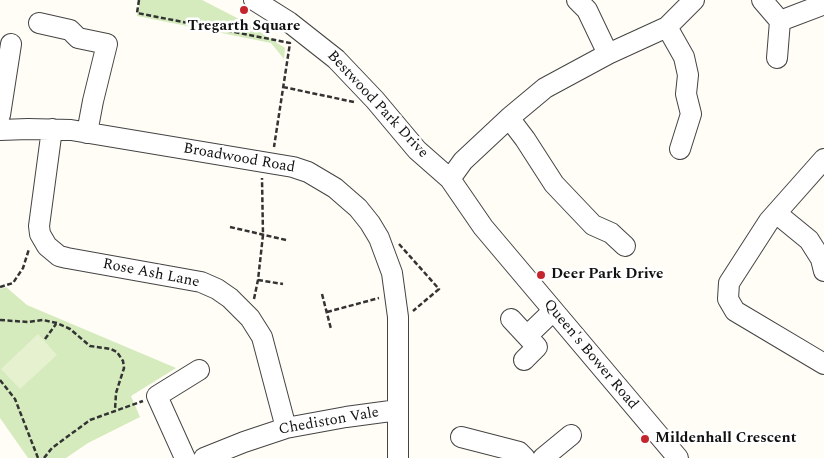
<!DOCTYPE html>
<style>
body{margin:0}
canvas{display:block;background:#fffdf5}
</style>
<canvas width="824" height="458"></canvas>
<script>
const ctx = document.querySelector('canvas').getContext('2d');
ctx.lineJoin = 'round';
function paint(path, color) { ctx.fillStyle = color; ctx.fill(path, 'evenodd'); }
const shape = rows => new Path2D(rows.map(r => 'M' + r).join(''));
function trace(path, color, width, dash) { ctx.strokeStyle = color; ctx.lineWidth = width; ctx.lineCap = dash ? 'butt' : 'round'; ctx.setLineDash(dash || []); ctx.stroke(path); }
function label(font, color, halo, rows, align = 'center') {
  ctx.font = font + ' Spectral,serif'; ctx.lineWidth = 5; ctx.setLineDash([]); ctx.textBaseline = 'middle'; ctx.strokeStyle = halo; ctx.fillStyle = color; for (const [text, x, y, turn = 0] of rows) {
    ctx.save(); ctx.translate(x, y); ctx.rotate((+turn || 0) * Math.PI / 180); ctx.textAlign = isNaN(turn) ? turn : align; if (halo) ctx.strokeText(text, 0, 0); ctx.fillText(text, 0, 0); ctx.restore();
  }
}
paint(shape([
 [140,0,202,0,241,20,285,48,284,59,271,43,137,16],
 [6,287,27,305,176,368,131,396,140,417,88,443,66,458,28,458,0,418,0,289]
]), '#d5ebbd');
paint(shape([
 [38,334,57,355,20,389,1,369]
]), '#e6f2cf');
const minor = shape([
 [254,0,289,22,336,59,375,100,417,150,450,179,483,227,678,458],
 [577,0,587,10,608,54],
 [762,0,780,21,777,58],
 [780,21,822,5],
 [39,23,70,30,78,38,107,44,93,101,87,133],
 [667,27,684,57,688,75,686,94,691,114,680,149],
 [0,115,11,44],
 [509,118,525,139,554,184,593,225,611,233,625,246],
 [52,129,39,226,40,234,47,246,59,256,67,258,201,282,217,289,230,298,250,318,262,337,286,428],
 [0,130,28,129,71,130,293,167,308,172,335,188,358,208,370,223,379,238,392,273,398,317,398,458],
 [824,159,769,221,729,283,728,299,735,311,824,364],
 [450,179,463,161,509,118,545,88,608,54,667,27,694,0],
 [776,213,809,240,821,259,824,271],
 [511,319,537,347,524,360],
 [527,336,553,311],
 [461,437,519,452,525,458],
 [185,458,157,396,199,370],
 [204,458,244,442,286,428,346,417,398,410],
 [543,458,571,435]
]);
trace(minor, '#444', 22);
trace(shape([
 [139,0,137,13,290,43,274,147],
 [283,87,354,102],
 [230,227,286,240],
 [399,244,439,289,413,311],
 [258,280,283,284],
 [0,287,13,283,23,268,29,249],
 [322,294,331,329],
 [254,299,258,280,263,235,262,178],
 [327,312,379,298],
 [0,320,28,322,43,320,57,323,70,329,90,346,111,349,117,352,123,361,124,368,116,393,115,410],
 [45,339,56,324],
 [0,380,15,399,38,458],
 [44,458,52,448,90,420,143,401]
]), '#333', 2.5, [5, 2.5]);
trace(minor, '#fff', 20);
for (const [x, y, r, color] of [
 [244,10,5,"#c4262e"],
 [541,275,5,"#c4262e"],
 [645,439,5,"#c4262e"]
]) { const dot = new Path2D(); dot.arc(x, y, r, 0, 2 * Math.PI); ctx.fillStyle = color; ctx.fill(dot); trace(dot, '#fff', 2); }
label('bold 15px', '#111', '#fff', [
 ["Tregarth Square",244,27,"center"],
 ["Deer Park Drive",551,275],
 ["Mildenhall Crescent",655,439]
], 'left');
label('15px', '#111', '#fff', [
 ["Bestwood Park Drive",377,105,47],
 ["Broadwood Road",239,159,10],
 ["Rose Ash Lane",151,274,11],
 ["Queen's Bower Road",590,355,50],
 ["Chediston Vale",329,422,-10]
]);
</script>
